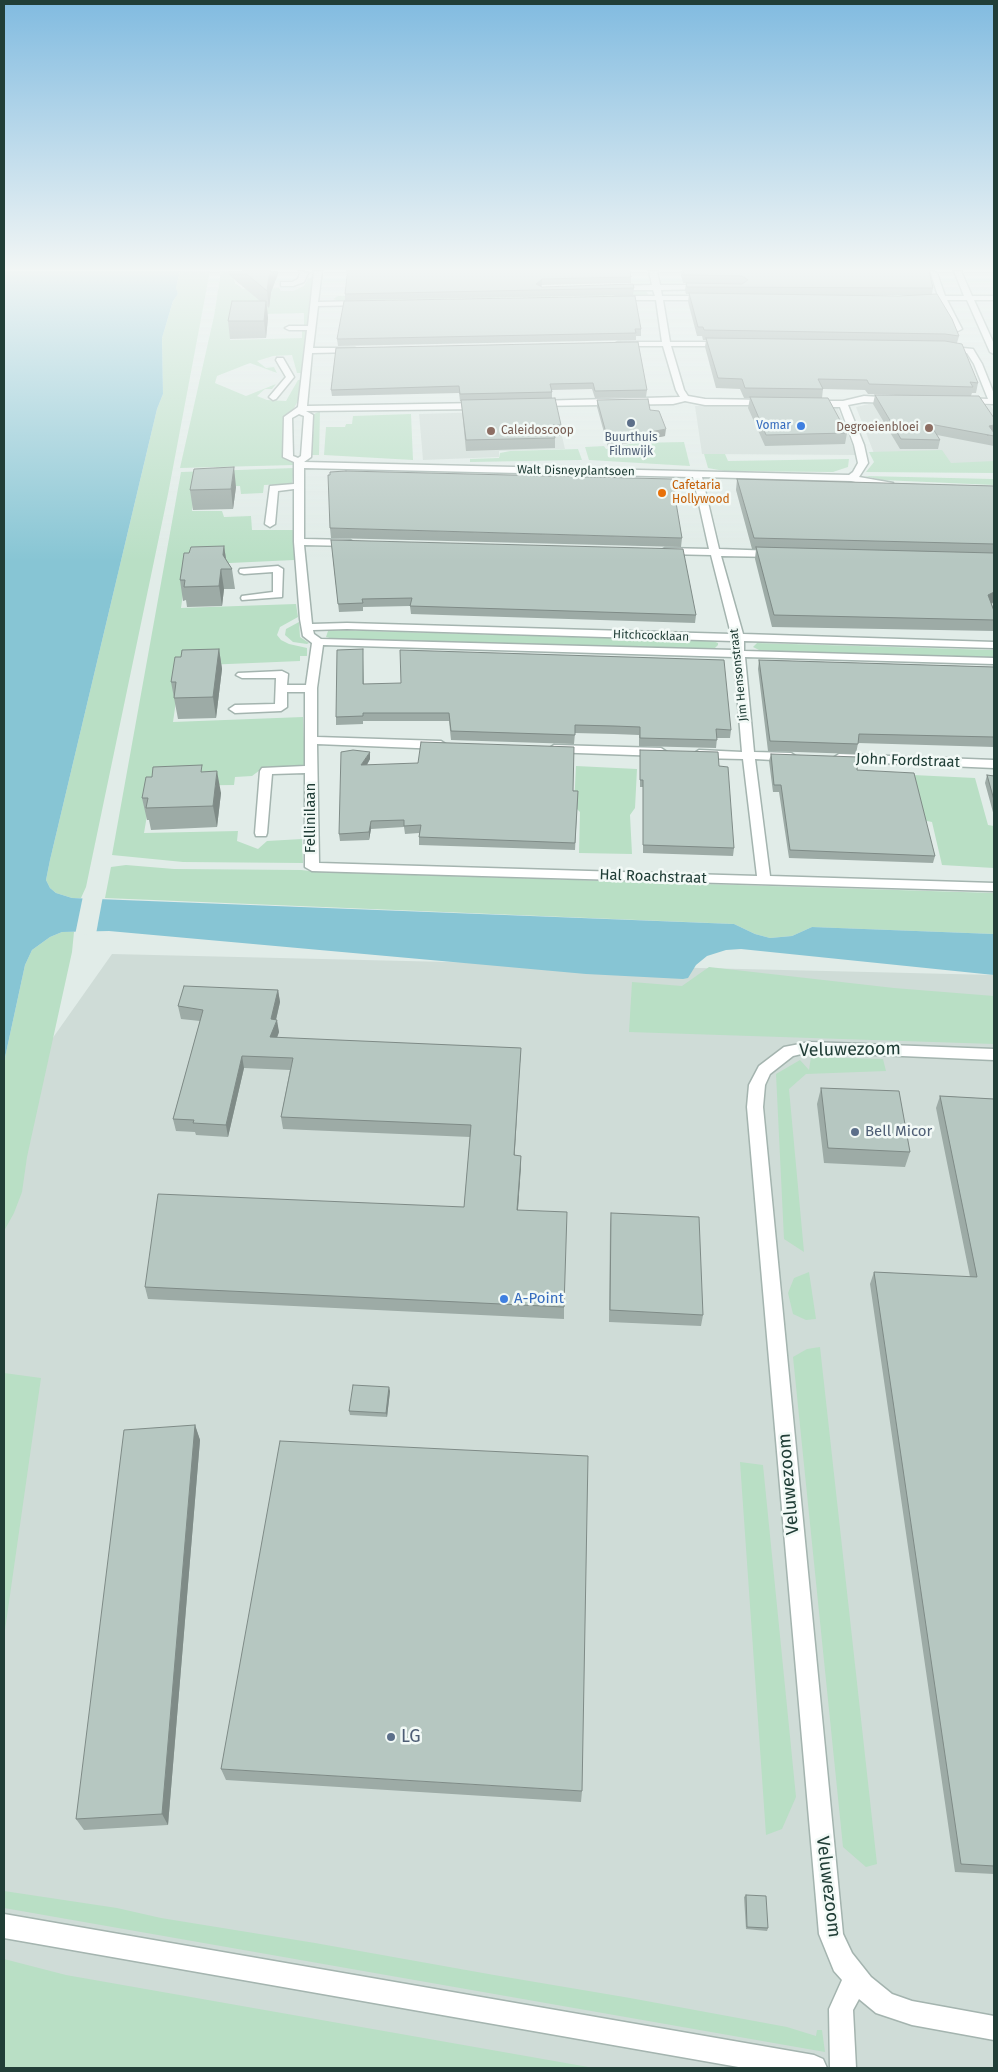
<!DOCTYPE html>
<style>
body{margin:0}
#map{position:relative;width:998px;height:2072px;overflow:hidden;background:#e1ece8;font-family:"Fira Sans",sans-serif}
canvas{display:block}
.frame{position:absolute;inset:0;border:5px solid #213e37;pointer-events:none}
</style>
<div id="map">
<canvas width="998" height="2072"></canvas>
<div class="frame"></div>
</div>
<script>
const ctx = document.querySelector('canvas').getContext('2d');
ctx.lineJoin = 'round';
function paint(path, color) { ctx.fillStyle = color; ctx.fill(path, 'evenodd'); }
const shape = rows => new Path2D(rows.map(r => 'M' + r).join(''));
function trace(path, color, width, dash) { ctx.strokeStyle = color; ctx.lineWidth = width; ctx.lineCap = dash ? 'butt' : 'round'; ctx.setLineDash(dash || []); ctx.stroke(path); }
function label(font, color, halo, rows, align = 'center') {
  ctx.font = font + ' "Fira Sans",sans-serif'; ctx.lineWidth = 5; ctx.setLineDash([]); ctx.textBaseline = 'middle'; ctx.strokeStyle = halo; ctx.fillStyle = color; for (const [text, x, y, turn = 0] of rows) {
    ctx.save(); ctx.translate(x, y); ctx.rotate((+turn || 0) * Math.PI / 180); ctx.textAlign = isNaN(turn) ? turn : align; if (halo) ctx.strokeText(text, 0, 0); ctx.fillText(text, 0, 0); ctx.restore();
  }
}
paint(shape([
 [873,403,991,406,994,411,993,451,994,464,880,469,856,407],
 [695,406,837,406,856,455,702,454],
 [556,410,565,449,499,451,499,457,423,460,419,414],
 [112,954,994,975,994,2068,229,2068,4,2031,4,1107]
]), '#cfdcd7');
paint(shape([
 [180,271,210,271,168,494,86,887,81,898,72,898,56,893,50,888,46,880,50,860,157,409,163,394,162,338,173,301,178,294,176,288],
 [221,271,236,271,234,279,235,283,243,289,279,288,281,291,293,291,304,286,308,278,314,277,310,325,304,325,304,313,267,314,232,318,230,340,302,338,302,331,310,331,303,373,297,373,292,355,273,356,257,361,266,368,274,367,277,373,250,363,217,376,215,383,246,396,276,384,272,389,265,389,257,396,267,400,286,401,298,380,302,380,300,397,293,410,294,465,180,468,214,316],
 [646,290,648,295,339,301,333,299,338,296],
 [320,411,319,455,312,455,314,414],
 [411,414,413,460,324,455,326,427,345,427,346,424,352,424,353,416],
 [684,442,690,466,589,460,585,447,604,446,606,449,635,443],
 [578,449,582,460,470,462,470,459,499,458,500,453,510,451],
 [942,450,951,463,994,461,994,473,866,472,874,462,869,452],
 [704,454,725,454,728,461,849,459,848,467,833,472,724,471,708,468],
 [294,468,292,484,264,485,263,493,241,494,240,486,195,487,192,511,222,511,224,517,251,516,252,530,294,530,294,560,187,565,181,608,296,604,298,617,280,627,277,635,281,640,289,644,307,648,307,656,300,656,300,661,181,666,173,722,303,717,305,766,264,767,252,776,235,777,234,785,152,786,144,833,238,831,237,841,258,849,267,841,302,839,303,863,183,862,112,855,181,472],
 [865,476,994,479,994,485,882,480],
 [299,622,300,637,309,643,307,644,293,642,285,635,286,629],
 [332,630,713,641,718,643,718,645,714,649,337,640,326,637,328,631],
 [757,643,994,650,994,657,761,651,753,647],
 [576,766,637,769,635,808,630,815,632,854,579,853,580,812,574,806],
 [913,775,975,778,988,825,994,826,994,868,942,865,932,822,922,820],
 [126,865,174,869,301,870,319,872,994,893,994,934,812,927,792,936,770,938,755,934,734,924,105,898,111,867],
 [62,932,74,932,72,952,27,1157,22,1192,14,1213,4,1231,4,1062,25,965,32,950,50,937],
 [709,967,894,988,994,996,994,1044,629,1032,632,982,682,986],
 [811,1057,883,1059,886,1071,806,1074,789,1089,804,1252,784,1239,776,1074,800,1060,809,1070],
 [809,1272,816,1319,806,1320,793,1314,788,1293,794,1278],
 [820,1347,877,1864,866,1867,843,1847,793,1357,807,1349],
 [4,1373,41,1378,4,1637],
 [740,1462,763,1465,796,1797,782,1829,766,1835],
 [4,1891,117,1908,161,1918,315,1943,494,1975,630,1998,787,2027,816,2036,817,2030,822,2030,825,2052,4,1908],
 [4,1959,66,1975,594,2068,4,2068]
]), '#b9dfc5');
paint(shape([
 [4,271,180,271,176,288,178,294,173,301,162,338,163,394,157,409,50,860,46,880,50,888,56,893,72,898,734,924,755,934,770,938,792,936,812,927,994,934,994,975,741,949,726,950,707,956,696,965,688,978,683,979,586,974,109,931,62,932,50,937,32,950,25,965,4,1062]
]), '#87c5d4');
paint(shape([
 [83,896,103,896,96,934,75,935]
]), '#e1ece8');
const minor = shape([
 [299,271,308,273,304,282,293,286,281,286,281,282,292,282,298,279,300,273,299,271],
 [314,271,322,271,318,302,363,301,367,303,363,305,318,306,313,348,355,348,359,350,355,352,312,353,307,406,481,403,485,406,481,409,306,411,313,415,311,457,304,462,849,475,853,472,858,463,854,445,840,407,811,407,807,404,811,401,843,401,864,396,897,398,897,402,894,403,864,402,848,405,864,445,868,463,859,477,893,483,893,487,879,487,851,481,702,477,719,549,775,551,780,554,775,557,721,556,743,634,994,642,994,648,744,641,744,651,994,658,994,664,745,657,754,752,791,753,797,757,791,761,755,759,770,876,994,883,994,891,312,871,305,867,305,773,272,774,267,833,266,836,256,836,255,833,260,771,262,768,305,766,305,692,287,692,287,707,281,711,235,713,229,709,235,705,275,704,276,678,242,678,236,675,238,673,282,671,288,674,287,685,306,685,312,643,303,636,300,619,294,542,294,489,278,491,275,524,270,527,265,524,270,486,294,484,294,462,283,457,284,417,298,407,307,330,289,330,285,328,289,326,308,326,314,271],
 [299,414,304,416,301,456,298,458,293,456,292,418,299,414],
 [304,468,693,477,709,549,665,548,660,551,665,554,711,555,731,634,347,623,312,624,304,545,350,546,355,543,350,540,304,539,304,468],
 [347,629,733,641,733,650,321,639,314,634,313,630,347,629],
 [323,645,734,657,742,752,699,750,693,754,699,758,743,759,757,876,319,863,317,744,441,749,447,745,441,741,317,737,317,688,323,645],
 [649,271,657,271,660,285,706,285,710,287,706,289,661,290,662,296,708,296,712,298,708,300,663,300,670,342,725,342,729,344,725,346,671,346,684,390,688,396,705,399,768,400,772,403,771,405,705,405,685,401,673,404,533,406,533,402,536,401,680,397,676,390,663,346,618,346,614,344,618,342,662,342,656,300,616,300,612,298,616,296,655,296,653,290,614,290,610,288,614,286,652,285,649,271],
 [930,271,937,273,945,296,964,296,954,271,961,271,972,296,994,296,994,300,974,300,994,344,994,354,990,352,967,300,947,300,962,329,958,331,954,329,940,301,918,303,918,299,938,296,930,271],
 [942,346,973,349,982,364,994,394,994,404,959,403,959,399,962,398,988,399,974,364,967,353,942,350,942,346],
 [277,358,283,358,294,377,276,399,273,400,269,397,286,377,276,360,277,358],
 [278,566,283,569,282,597,242,600,241,598,242,596,273,592,273,572,244,574,240,573,239,571,240,569,278,566],
 [554,745,661,748,667,752,661,756,550,752,548,749,554,745],
 [839,754,994,760,994,768,835,761,833,758,839,754],
 [810,1042,994,1049,994,1060,810,1052,793,1056,770,1074,765,1085,763,1107,843,1934,852,1953,871,1977,892,1994,912,2001,994,2016,994,2040,912,2025,876,2013,859,1999,853,2010,856,2068,830,2068,829,2009,842,1980,834,1971,819,1934,747,1107,749,1085,759,1066,784,1047,810,1042],
 [4,1914,814,2055,823,2059,827,2068,744,2068,4,1938,4,1914]
]);
trace(minor, '#a4b4af', 3);
paint(minor, '#fff');
paint(shape([
 [229,271,278,271,278,274,271,292,269,308,267,306,268,318,266,338,230,339,228,321,260,301,229,275],
 [680,271,929,271,933,288,932,294,959,336,957,343,978,383,976,393,972,393,971,396,994,418,994,446,937,435,940,440,938,449,900,449,873,404,875,395,923,396,868,394,865,390,823,389,822,398,847,433,845,444,765,446,748,408,750,398,744,398,740,389,716,388,705,347,706,340,703,340,702,336,697,336,688,302,689,294,686,294,685,290,686,283,683,283],
 [835,295,913,295,899,296],
 [347,277,631,277,631,283,542,285,541,286,542,287,634,288,633,295,345,300,345,294],
 [641,329,641,336,636,336,636,340,338,346,337,339],
 [336,348,647,390,646,397,595,398,592,389,552,390,552,398,561,425,560,436,555,436,555,448,466,451,462,410,461,401,460,401,459,393,332,396,331,390],
 [597,400,650,410,665,436,608,447,597,407],
 [737,479,994,486,994,602,992,604,994,611,994,631,772,627,755,559,756,549,752,549,736,490],
 [236,487,233,509,193,510,190,490],
 [330,528,682,538,681,547,331,538],
 [331,540,696,615,695,623,411,614,410,606,363,607,363,611,339,612],
 [224,546,226,559,232,569,235,589,224,589,222,606,187,607,186,600,183,601,180,580,189,553],
 [219,649,222,669,216,718,178,719,171,682,181,657],
 [363,657,364,684,731,730,730,738,717,738,716,748,639,746,639,735,614,734,575,733,574,744,451,740,449,721,363,721,363,724,336,725,336,717],
 [759,660,994,667,994,747,858,743,856,754,768,751,758,669],
 [640,750,719,766,734,848,733,856,643,853,643,787,640,787],
 [370,752,370,759,367,765,578,791,575,850,419,845,419,833,405,834,404,827,371,829,369,840,340,841,339,834],
 [771,754,857,770,935,856,933,863,789,858,779,792,773,792,769,761],
 [203,772,221,793,217,827,151,830,149,820,147,820,142,798],
 [987,775,994,776,994,816,985,783],
 [278,990,280,1002,276,1020,279,1032,277,1038,521,1048,514,1155,521,1156,518,1210,564,1307,564,1319,148,1299,145,1287,464,1207,470,1137,283,1129,281,1117,290,1070,244,1068,228,1137,196,1135,195,1132,176,1131,173,1119,200,1021,181,1019,178,1006],
 [821,1088,910,1152,905,1167,824,1163,817,1104],
 [940,1096,994,1099,994,1874,955,1872,870,1284,874,1272,970,1277,936,1108],
 [611,1213,703,1315,701,1326,609,1322,610,1225],
 [390,1391,387,1417,350,1415,349,1411],
 [195,1425,200,1440,168,1825,84,1830,76,1819],
 [221,1769,582,1791,581,1802,226,1780],
 [746,1895,768,1928,767,1931,746,1929,744,1897]
]), '#9daba6');
paint(shape([
 [271,271,278,271,278,274,271,292,269,308,267,291,269,276],
 [542,279,542,285,536,290,536,284],
 [266,301,268,318,266,338,264,321],
 [994,425,994,433,987,436,989,426],
 [666,429,665,436,608,447,608,440],
 [234,467,236,487,233,509,231,489],
 [224,546,227,566,223,555],
 [221,569,224,589,222,606,219,586],
 [994,592,994,602,985,606,988,595],
 [219,649,222,669,216,718,213,697],
 [370,752,370,759,362,773,361,765],
 [217,771,221,793,217,827,213,806],
 [371,821,371,829,369,840,369,832],
 [278,990,280,1002,274,1028,277,1020,279,1032,272,1050,270,1037,271,1019],
 [521,1048,520,1060,514,1167,514,1155],
 [242,1056,244,1068,228,1137,226,1125],
 [521,1156,521,1167,517,1222,517,1210],
 [389,1387,390,1391,387,1417,386,1413],
 [195,1425,200,1440,168,1825,162,1814]
]), '#7f8b87');
const building = shape([
 [243,271,271,271,269,276,267,291,243,271],
 [347,271,630,271,631,277,542,279,536,284,542,287,633,284,634,288,345,294,347,276,347,271],
 [683,271,929,271,933,288,687,287,686,283,742,284,748,280,742,276,684,275,683,271],
 [689,293,899,296,937,294,952,319,959,336,945,334,704,330,703,327,698,327,689,293],
 [635,296,641,329,635,329,636,333,337,339,344,301,635,296],
 [232,301,266,301,264,321,228,321,232,301],
 [706,338,945,341,962,344,978,383,970,382,973,387,869,384,867,380,818,379,823,389,745,388,742,379,718,378,706,338],
 [638,342,647,390,595,391,593,383,550,384,552,392,460,394,459,386,331,390,336,348,638,342],
 [875,395,979,396,994,418,994,425,989,426,994,433,994,436,930,424,940,440,901,439,875,395],
 [750,397,828,398,847,433,766,435,750,397],
 [555,398,561,425,553,425,555,438,466,440,461,400,555,398],
 [648,399,650,410,659,411,666,429,608,440,597,400,648,399],
 [234,467,231,489,190,490,194,469,234,467],
 [346,471,672,479,682,538,330,528,328,475,330,475,330,472,346,471],
 [737,479,994,486,994,544,754,538,737,479],
 [331,540,683,549,696,615,410,606,412,598,362,599,363,603,338,604,331,540],
 [224,546,223,555,232,569,221,569,219,586,184,587,185,580,180,580,182,567,184,553,189,553,191,547,224,546],
 [756,547,994,553,994,592,988,595,994,611,994,620,774,615,756,547],
 [219,649,213,697,174,698,176,682,171,682,175,657,181,657,182,650,219,649],
 [363,649,363,684,401,683,400,650,724,660,731,730,716,729,717,740,640,738,640,727,614,726,575,725,575,735,451,731,449,713,363,713,363,716,336,717,337,650,363,649],
 [759,660,994,667,994,737,859,734,858,744,770,741,759,660],
 [421,742,574,747,573,791,578,791,575,843,419,837,421,825,404,826,404,820,371,821,369,832,339,834,341,752,353,750,370,752,361,765,418,763,421,742],
 [640,750,718,752,719,766,728,767,734,848,643,845,643,780,640,780,640,750],
 [771,754,858,757,857,770,914,773,935,856,790,850,781,785,774,785,771,754],
 [202,765,201,772,217,771,213,806,146,808,148,798,142,798,146,777,152,777,153,767,202,765],
 [987,775,994,776,994,800,987,775],
 [184,986,278,990,271,1019,277,1020,270,1037,521,1048,514,1155,521,1156,517,1210,567,1212,564,1307,145,1287,158,1194,464,1207,471,1125,281,1117,293,1058,242,1056,226,1125,193,1123,194,1120,173,1119,203,1010,178,1006,184,986],
 [821,1088,899,1091,910,1152,828,1148,821,1088],
 [940,1096,994,1099,994,1866,961,1864,874,1272,977,1277,940,1096],
 [611,1213,699,1217,703,1315,610,1310,611,1213],
 [353,1385,389,1387,386,1413,349,1411,353,1385],
 [195,1425,162,1814,76,1819,124,1430,195,1425],
 [280,1441,588,1456,582,1791,221,1769,280,1441],
 [746,1895,766,1896,768,1928,747,1927,746,1895]
]);
paint(building, '#b6c7c1');
trace(building, '#7f8b87', 1);
const sky = ctx.createLinearGradient(0, 0, 0, 562);
sky.addColorStop(0, '#81bbe0');
sky.addColorStop(0.48, '#f2f6f5');
sky.addColorStop(1, '#f2f6f500');
ctx.fillStyle = sky;
ctx.fillRect(0, 0, 998, 562);
for (const [x, y, r, color] of [
 [631,423,5,"#5c6f8a"],
 [801,426,5,"#3f7fe0"],
 [929,428,5,"#8d6e63"],
 [491,431,5,"#8d6e63"],
 [662,493,5,"#e8710a"],
 [855,1132,5,"#5c6f8a"],
 [504,1299,5,"#3f7fe0"],
 [391,1737,5,"#5c6f8a"]
]) { const dot = new Path2D(); dot.arc(x, y, r, 0, 2 * Math.PI); ctx.fillStyle = color; ctx.fill(dot); trace(dot, '#f2f9f6', 2); }
label('12px', '#366cbe', '#f2f9f6', [
 ["Vomar",791,426]
], 'right');
label('12px', '#785e54', '#f2f9f6', [
 ["Degroeienbloei",919,428],
 ["Caleidoscoop",501,431,"left"]
], 'right');
label('12px', '#4e5e75', '#f2f9f6', [
 ["Buurthuis",631,438],
 ["Filmwijk",631,452]
]);
label('12px', '#213e37', '#f2f9f6', [
 ["Walt Disneyplantsoen",576,471,1],
 ["Hitchcocklaan",651,636,2],
 ["Jim Hensonstraat",739,675,-96]
]);
label('12px', '#c56008', '#f2f9f6', [
 ["Cafetaria",672,486],
 ["Hollywood",672,500]
], 'left');
label('15px', '#213e37', '#f2f9f6', [
 ["John Fordstraat",908,761,2],
 ["Fellinilaan",311,818,-90],
 ["Hal Roachstraat",653,877,2]
]);
label('15px', '#4e5e75', '#f2f9f6', [
 ["Bell Micor",865,1132]
], 'left');
label('15px', '#366cbe', '#f2f9f6', [
 ["A-Point",514,1299]
], 'left');
label('18px', '#213e37', '#f2f9f6', [
 ["Veluwezoom",850,1050,-1],
 ["Veluwezoom",789,1484,-95],
 ["Veluwezoom",828,1887,83]
]);
label('18px', '#4e5e75', '#f2f9f6', [
 ["LG",401,1737]
], 'left');
</script>
